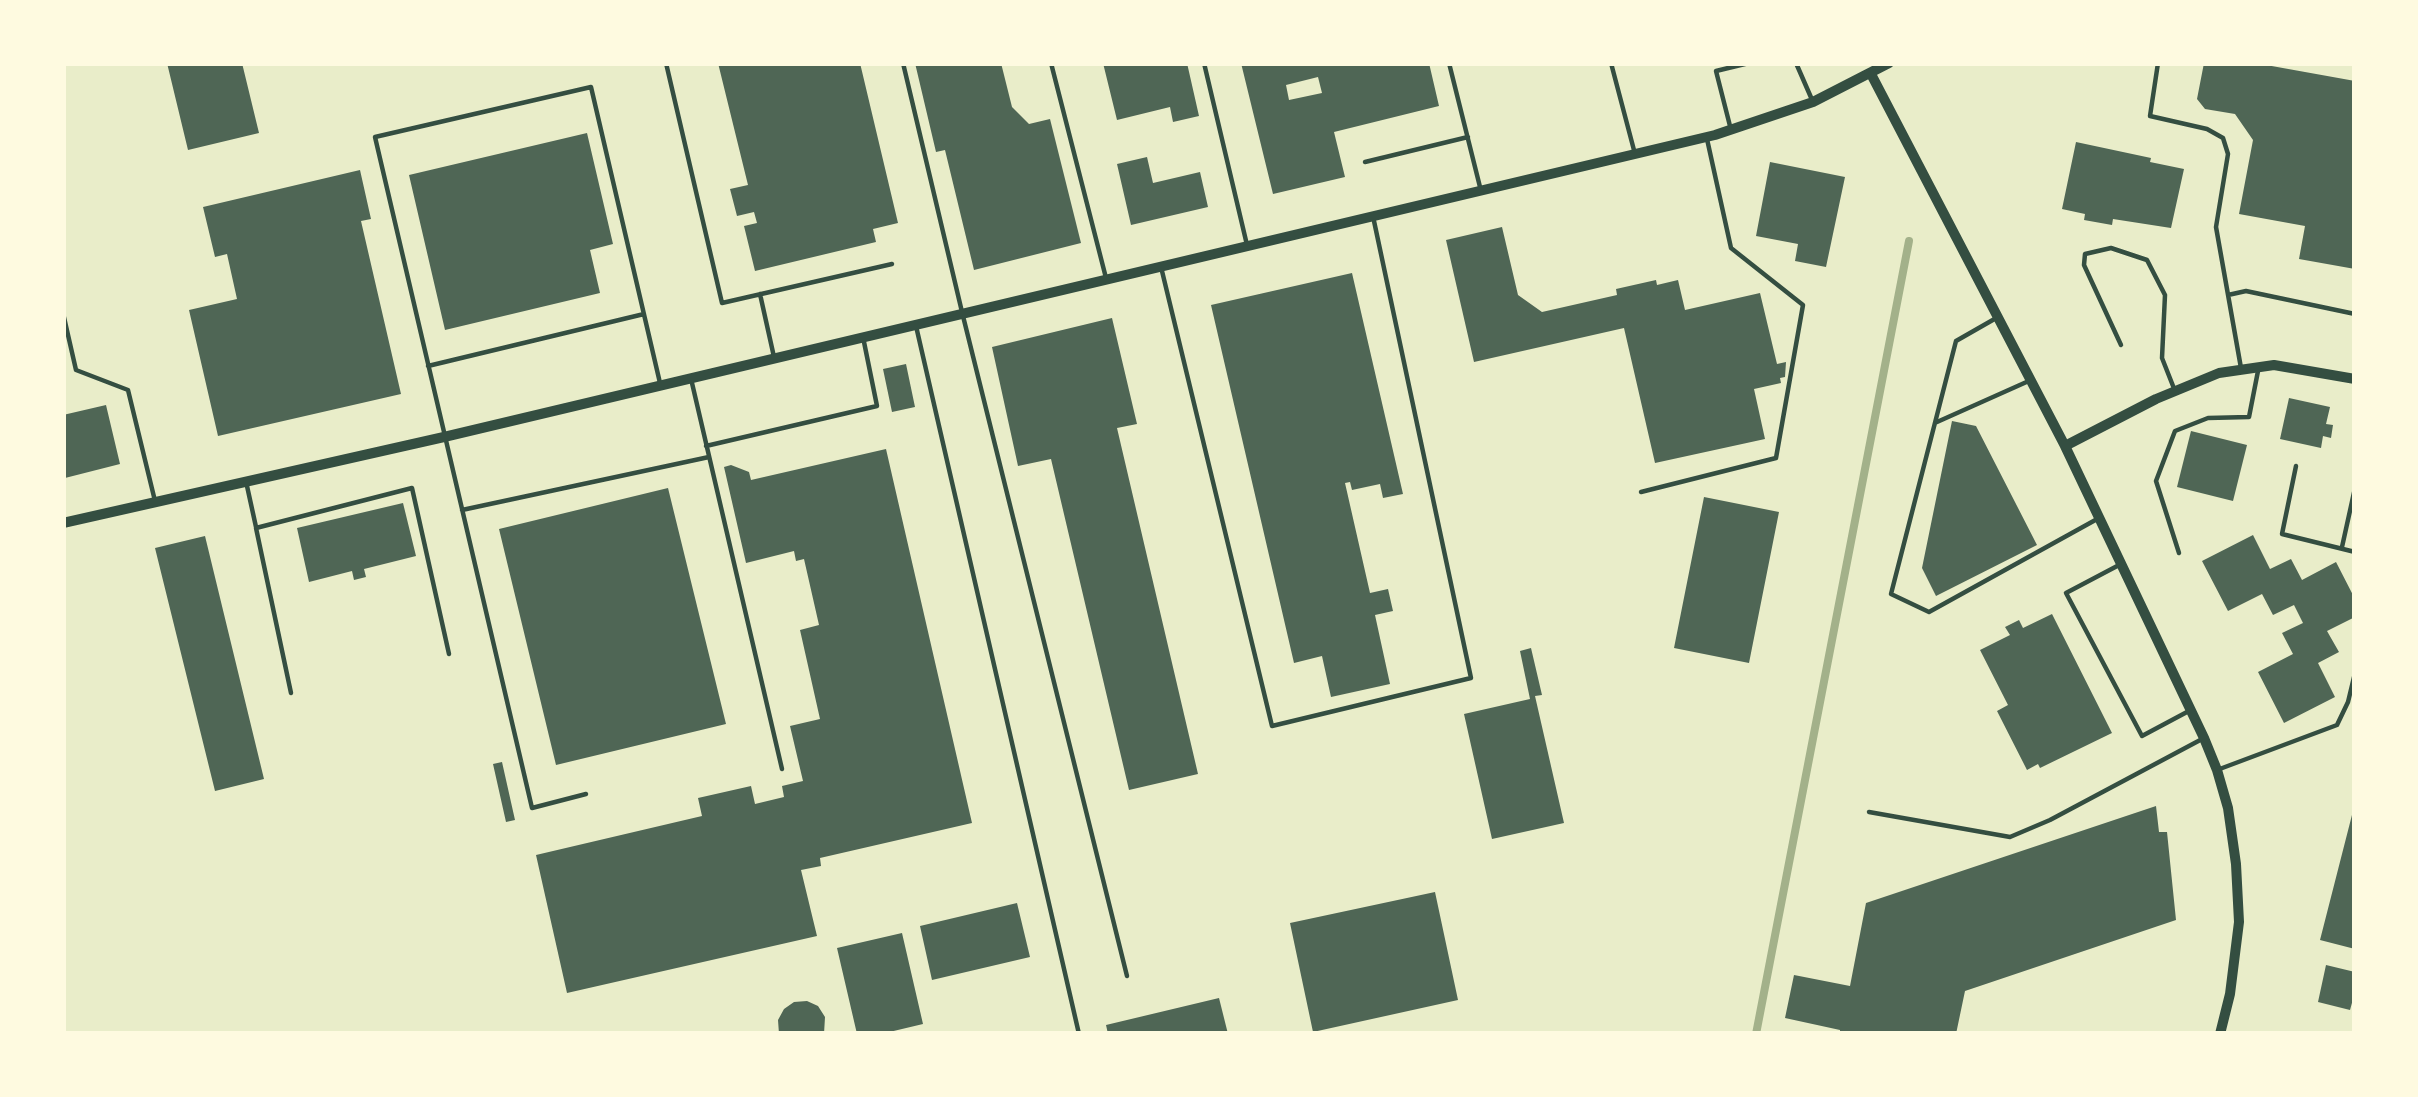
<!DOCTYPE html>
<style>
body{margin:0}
#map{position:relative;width:2418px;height:1097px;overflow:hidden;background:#e9edc9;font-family:Montserrat,sans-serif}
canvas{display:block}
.frame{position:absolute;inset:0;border:66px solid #fefae0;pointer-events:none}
</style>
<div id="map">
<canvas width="2418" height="1097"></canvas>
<div class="frame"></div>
</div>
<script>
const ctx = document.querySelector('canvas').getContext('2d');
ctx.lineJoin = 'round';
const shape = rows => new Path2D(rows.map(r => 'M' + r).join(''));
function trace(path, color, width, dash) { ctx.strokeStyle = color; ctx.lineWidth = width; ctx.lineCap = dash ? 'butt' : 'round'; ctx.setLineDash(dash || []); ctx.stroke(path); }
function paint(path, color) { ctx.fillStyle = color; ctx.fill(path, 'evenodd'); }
trace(shape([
 [1756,1034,1909,241]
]), '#a3b18a', 8);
paint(shape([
 [167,63,242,63,259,133,188,150],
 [718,63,860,63,898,223,873,229,876,242,755,271,744,226,757,223,754,212,737,216,730,189,748,185],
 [915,63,1001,63,1012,107,1029,124,1050,119,1081,243,974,270,945,150,936,152],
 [1103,63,1187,63,1199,116,1173,122,1170,107,1117,120],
 [1241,63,1429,63,1439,106,1334,132,1345,177,1273,194],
 [1318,77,1322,93,1289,100,1286,85],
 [2204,63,2255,63,2355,81,2355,269,2299,259,2305,226,2239,214,2253,140,2235,114,2205,109,2197,99],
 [587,133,613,244,590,250,600,293,445,330,409,175],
 [2076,142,2151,158,2150,162,2184,169,2171,228,2113,219,2112,225,2084,220,2085,214,2062,209],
 [1147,157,1153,183,1200,172,1208,207,1131,225,1117,164],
 [1770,162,1845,177,1826,267,1795,261,1798,244,1756,236],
 [360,170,371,219,361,221,401,394,218,436,189,310,237,299,227,254,215,257,203,207],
 [1502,227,1518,295,1542,312,1617,295,1616,289,1656,280,1657,285,1678,280,1685,310,1760,293,1777,364,1786,362,1785,377,1780,378,1781,383,1754,389,1765,439,1655,463,1624,328,1474,362,1446,240],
 [1352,273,1403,494,1383,498,1380,484,1352,490,1350,482,1345,483,1370,593,1388,589,1393,611,1375,615,1390,684,1331,697,1322,656,1294,663,1211,305],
 [1112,318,1137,424,1117,428,1198,774,1129,790,1051,459,1018,466,992,347],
 [906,364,915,407,892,412,883,369],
 [2289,398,2330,407,2326,424,2333,425,2331,438,2323,436,2321,448,2280,439],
 [106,405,120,464,65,478,63,415],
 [1952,421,1976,426,2037,545,1936,596,1922,568],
 [2191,431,2247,445,2233,501,2177,487],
 [886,449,972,823,820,858,821,866,801,870,817,936,567,993,536,855,702,816,698,798,751,786,755,804,784,797,782,786,803,781,790,726,820,719,800,630,819,625,804,559,796,561,794,551,746,563,724,467,731,465,749,472,751,480],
 [668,488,726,724,556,765,499,529],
 [1704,497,1779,512,1749,663,1674,648],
 [403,503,416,556,364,569,366,577,354,580,352,571,309,582,297,528],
 [2253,535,2270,569,2291,559,2302,580,2336,562,2355,599,2355,617,2327,631,2339,652,2318,663,2335,697,2284,723,2258,672,2293,654,2282,633,2303,623,2294,605,2273,615,2262,594,2228,611,2202,561],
 [205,536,264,779,215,791,155,548],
 [2052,614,2112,733,2040,768,2038,764,2027,770,1997,711,2008,705,1980,650,2010,635,2005,627,2019,620,2023,628],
 [1531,648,1542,695,1535,696,1564,823,1492,839,1464,714,1530,699,1520,651],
 [502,762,515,820,506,822,493,764],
 [2156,806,2159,832,2167,832,2176,920,1965,991,1956,1034,1840,1034,1840,1030,1785,1018,1794,975,1850,986,1866,903],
 [2353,811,2355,811,2355,949,2320,940],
 [1435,892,1458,1000,1313,1032,1290,923],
 [1017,903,1030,957,932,980,920,926],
 [902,933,923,1024,881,1034,857,1034,837,948],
 [2326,965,2355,972,2355,992,2350,1010,2318,1002],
 [1219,998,1228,1034,1108,1034,1106,1025],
 [807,1001,818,1006,825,1017,824,1034,779,1034,778,1020,784,1009,794,1002]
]), '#4f6655');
trace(shape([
 [666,63,722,303,892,264],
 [903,63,962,312,1127,976],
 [1051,63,1106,278],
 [1204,63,1247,245],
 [1449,63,1481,191],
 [1611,63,1635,154],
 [1796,63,1813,102],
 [2158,63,2150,116,2207,129,2223,138,2228,154,2216,227,2241,368],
 [1730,126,1716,71,1749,63],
 [1365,162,1468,137],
 [1162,271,1272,726,1471,678,1374,221],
 [760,294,774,357],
 [2228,295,2246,291,2355,314],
 [63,313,76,370,128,390,155,501],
 [1998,317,1956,341,1891,594,1929,612,2099,518],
 [916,326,1079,1034],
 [2121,345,2084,265,2085,254,2111,248,2147,260,2165,295,2162,358,2175,391],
 [428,366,644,314],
 [692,383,782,769],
 [1937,422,2031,380],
 [706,446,877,406,863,337],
 [2296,466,2282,534,2355,552],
 [247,486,256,527],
 [1641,492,1776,458,1803,305,1731,248,1707,139],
 [462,510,709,457],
 [2342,547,2355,488],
 [2179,553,2156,481,2175,431,2208,418,2249,417,2258,371],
 [2121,564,2066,593,2142,736,2187,712],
 [291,693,256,528,412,488,449,654],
 [2217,770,2337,725,2348,702,2355,673],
 [586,794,532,808,375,137,591,87,660,383],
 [1869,812,2010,837,2050,820,2204,738]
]), '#344e41', 4.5);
trace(shape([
 [1871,74,2065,446,2204,738,2217,770,2228,808,2236,864,2239,922,2230,994,2220,1034],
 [2065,446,2156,399,2219,373,2274,365,2355,379],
 [63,523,444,437,1715,135,1813,102,1889,63]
]), '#344e41', 10);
</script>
